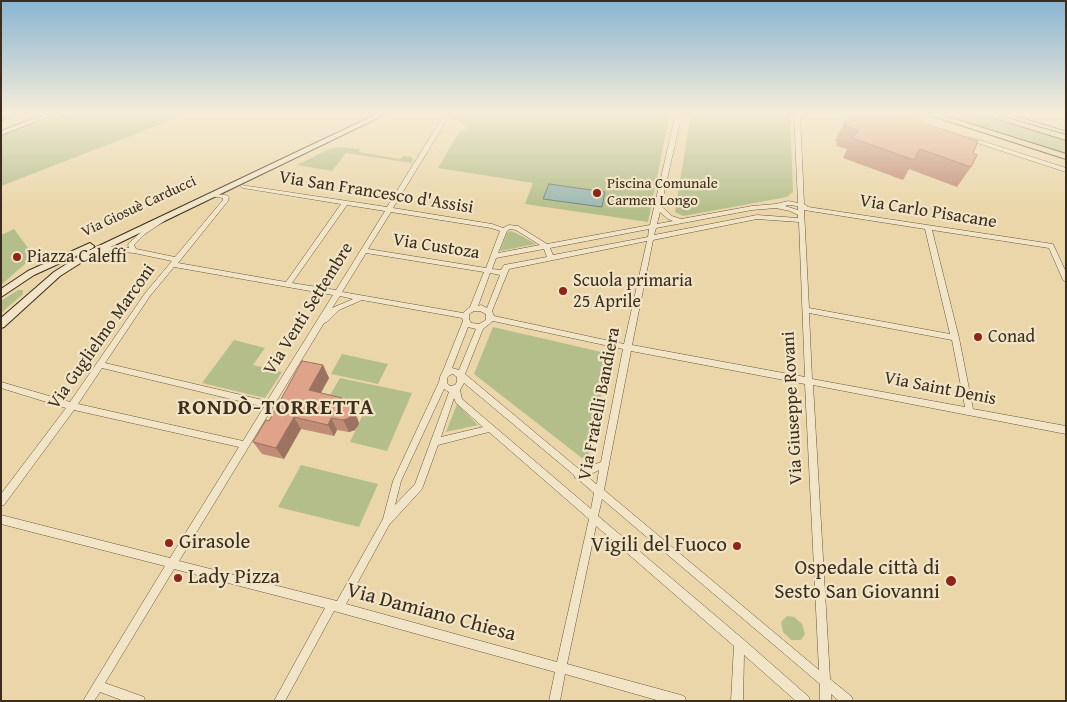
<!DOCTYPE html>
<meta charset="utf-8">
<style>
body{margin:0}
#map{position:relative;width:1067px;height:702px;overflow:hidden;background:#ead6a9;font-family:"Gentium Book Plus",serif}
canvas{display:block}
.frame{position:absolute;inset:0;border:2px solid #3c2d1c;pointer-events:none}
</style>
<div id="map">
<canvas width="1067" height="702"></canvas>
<div class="frame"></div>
</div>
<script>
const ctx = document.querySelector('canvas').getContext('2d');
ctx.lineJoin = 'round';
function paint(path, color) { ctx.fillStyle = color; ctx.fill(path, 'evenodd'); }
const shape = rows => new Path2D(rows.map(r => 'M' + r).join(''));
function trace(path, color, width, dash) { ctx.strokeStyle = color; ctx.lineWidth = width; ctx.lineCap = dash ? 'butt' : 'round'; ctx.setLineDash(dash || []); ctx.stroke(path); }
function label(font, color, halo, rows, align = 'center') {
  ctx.font = font + ' "Gentium Book Plus",serif'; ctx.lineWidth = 4.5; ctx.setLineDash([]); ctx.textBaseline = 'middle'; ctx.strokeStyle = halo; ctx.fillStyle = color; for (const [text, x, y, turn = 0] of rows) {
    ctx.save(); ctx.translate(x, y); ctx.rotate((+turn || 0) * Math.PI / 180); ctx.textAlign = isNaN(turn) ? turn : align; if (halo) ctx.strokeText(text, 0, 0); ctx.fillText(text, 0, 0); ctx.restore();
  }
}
paint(shape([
 [70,113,190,113,1,186,1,136],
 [455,113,670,113,648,222,525,204,533,183,438,168,459,132,469,129,458,120,451,119],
 [691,113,790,113,793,192,787,197,683,216,675,212],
 [935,113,973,113,1066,141,1066,154],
 [342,147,360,149,359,152,400,159,403,156,412,157,413,160,412,163,346,153,332,171,297,165,329,149],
 [14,229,34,256,1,285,1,235],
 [510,231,516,233,536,244,500,251,507,233],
 [18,290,23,290,23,294,1,313,1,301],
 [493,327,610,354,587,462,474,374],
 [234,340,265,348,253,365,282,372,265,398,202,383],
 [342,354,388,364,378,384,331,374],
 [340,378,412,393,387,451,350,442,368,404,330,395],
 [457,404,478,425,446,432],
 [301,465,378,484,359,527,278,507],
 [787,616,794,617,802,624,805,634,801,640,791,640,783,632,781,622]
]), '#b4be8b');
const water = shape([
 [549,184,605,192,602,207,543,199,549,184]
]);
paint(water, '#9ab7b1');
trace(water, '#748075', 1);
const minor = shape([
 [445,113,451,113,393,208,492,224,503,228,509,225,518,226,547,244,650,225,676,113,682,113,661,206,672,216,681,219,752,206,776,204,788,201,798,203,794,113,800,113,804,204,808,207,1053,244,1066,272,1066,282,1063,280,1049,248,932,230,959,338,973,409,1066,426,1066,434,813,385,830,679,852,697,853,701,839,701,831,694,831,701,820,701,820,684,602,499,598,516,743,639,809,697,810,701,796,701,744,655,743,701,731,701,734,646,596,526,567,664,681,695,685,697,686,701,660,701,565,674,560,701,549,701,555,672,334,611,285,701,274,701,325,608,174,569,105,683,144,697,145,701,124,701,100,692,94,701,83,701,165,566,1,524,1,515,170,558,239,447,74,410,4,505,1,506,1,494,66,408,1,388,1,382,70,402,146,292,172,261,134,253,110,251,97,254,95,254,94,252,95,250,110,247,129,248,128,245,129,243,141,232,161,219,164,221,163,222,145,234,134,245,136,249,175,257,223,200,223,198,211,196,211,194,226,195,229,197,228,201,178,263,286,282,341,204,243,188,240,186,241,185,387,207,445,113],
 [347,205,385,211,336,290,292,283,347,205],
 [788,205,798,206,798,210,785,206,788,205],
 [776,208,790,211,798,215,798,218,757,215,654,235,656,228,752,210,776,208],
 [804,210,925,229,950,334,809,308,804,210],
 [391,212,491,228,500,231,486,268,368,249,391,212],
 [660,212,668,219,673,221,657,224,660,212],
 [757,219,799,222,805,377,632,345,653,240,757,219],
 [510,229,516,230,540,245,498,253,507,231,510,229],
 [649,229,648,237,553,255,550,248,649,229],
 [647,241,624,344,494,316,492,311,509,269,647,241],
 [544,249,547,257,504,265,501,270,492,269,496,258,544,249],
 [366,253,484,272,470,307,463,313,342,292,366,253],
 [174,267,333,295,267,401,105,363,150,296,174,267],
 [490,273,500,275,487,308,481,305,478,306,490,273],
 [340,296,353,299,332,308,340,296],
 [362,300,462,318,463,321,443,371,440,377,439,382,393,481,383,519,337,601,179,561,324,323,327,322,339,310,362,300],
 [474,311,480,311,486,314,486,320,479,324,471,323,469,319,469,314,474,311],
 [809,313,952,340,965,407,812,379,809,313],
 [493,321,623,349,601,462,580,470,465,374,483,329,493,321],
 [468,327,476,329,459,370,452,368,468,327],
 [631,351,805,384,819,670,604,490,631,351],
 [102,368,264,407,243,441,78,404,102,368],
 [453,374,457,377,457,382,455,385,450,386,447,383,447,378,450,375,453,374],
 [464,383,574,475,575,478,578,479,594,493,591,509,462,399,460,390,464,383],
 [444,389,449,392,415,484,395,505,401,481,444,389],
 [454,398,456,403,483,427,441,437,454,398],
 [489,432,589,519,557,662,346,604,389,525,422,489,438,445,489,432],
 [599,470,597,483,596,484,587,476,599,470],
 [970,137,1066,168,1066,172,968,140,967,139,970,137]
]);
const tertiary = shape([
 [49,113,58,113,1,135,1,131,49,113]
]);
const secondary = shape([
 [379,113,388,113,90,257,60,276,4,327,1,328,1,318,54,272,84,253,379,113],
 [90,243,94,246,93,248,34,275,1,297,1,289,28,271,90,243]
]);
const primary = shape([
 [923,113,935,113,1066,154,1066,159,923,113],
 [978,113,990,113,1066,135,1066,140,978,113]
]);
trace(minor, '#68573f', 1);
trace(tertiary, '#68573f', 2);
trace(secondary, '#3c2d1c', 2);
trace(primary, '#3c2d1c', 2);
paint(minor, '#f1e4c7');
paint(tertiary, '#f1e4c7');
paint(secondary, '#f1e4c7');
paint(primary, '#ead6a9');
trace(shape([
 [1006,113,1066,131]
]), '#3c2d1c', 1);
paint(shape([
 [844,122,926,124,973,153,971,167,957,187,909,169,903,180,843,158,847,149,836,146,837,142,835,141],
 [323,365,329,378,321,393,346,405,358,420,359,424,355,430,349,432,337,430,334,436,301,429,284,459,262,454,253,442]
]), '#c08c76');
paint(shape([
 [1,113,26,113,1,122],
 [323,365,329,378,315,403,309,390],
 [342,398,348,410,340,403],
 [353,408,358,420,359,424,355,430,349,432,343,420],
 [294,417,301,429,284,459,276,448],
 [331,418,337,430,334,436,328,425]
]), '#9c7260');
const building = shape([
 [851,113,891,113,906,118,911,116,921,119,926,124,978,141,973,153,977,155,971,167,920,149,914,160,852,138,859,130,845,126,848,123,844,122,851,113],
 [302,361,323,365,309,390,342,398,340,403,351,406,353,408,353,412,349,418,343,420,331,418,328,425,294,417,276,448,253,442,266,420,269,421,302,361]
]);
paint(building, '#dfa389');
trace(building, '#9c7260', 1);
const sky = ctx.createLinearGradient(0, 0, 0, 211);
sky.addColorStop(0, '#89b5d2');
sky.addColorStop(0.54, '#f6edd8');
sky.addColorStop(1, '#f6edd800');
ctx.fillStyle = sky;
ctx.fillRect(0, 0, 1067, 211);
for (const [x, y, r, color] of [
 [597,193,5,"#8f2418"],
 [17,257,5,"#8f2418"],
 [563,291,5,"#8f2418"],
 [978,337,5,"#8f2418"],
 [169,543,5,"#8f2418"],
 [737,546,5,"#8f2418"],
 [178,578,5,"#8f2418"],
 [951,581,6,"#8f2418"]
]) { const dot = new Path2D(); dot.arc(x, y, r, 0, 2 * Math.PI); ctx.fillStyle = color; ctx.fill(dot); trace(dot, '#f1e4c7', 2); }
label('15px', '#3c2d1c', '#f1e4c7', [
 ["Piscina Comunale",607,184],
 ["Carmen Longo",607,201]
], 'left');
label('15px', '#3c2d1c', '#f1e4c7', [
 ["Via Giosuè Carducci",139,207,-25]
]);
label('18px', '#3c2d1c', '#f1e4c7', [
 ["Via San Francesco d'Assisi",376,193,9],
 ["Via Carlo Pisacane",928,212,9],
 ["Via Custoza",436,247,9],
 ["Via Venti Settembre",309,309,-58],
 ["Via Guglielmo Marconi",102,337,-55],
 ["Via Saint Denis",940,389,11],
 ["Via Fratelli Bandiera",600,404,-79],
 ["Via Giuseppe Rovani",793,408,-93]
]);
label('18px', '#3c2d1c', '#f1e4c7', [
 ["Piazza Caleffi",27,257],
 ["Scuola primaria",573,281],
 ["25 Aprile",573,302],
 ["Conad",988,337]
], 'left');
label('21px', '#3c2d1c', '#f1e4c7', [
 ["Girasole",179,543],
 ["Vigili del Fuoco",727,546,"right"],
 ["Ospedale città di",940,569,"right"],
 ["Sesto San Giovanni",940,593,"right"],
 ["Lady Pizza",188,578]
], 'left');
label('21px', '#3c2d1c', '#f1e4c7', [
 ["Via Damiano Chiesa",431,613,15]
]);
ctx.letterSpacing = '1px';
label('bold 22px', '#3c2d1c', '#f1e4c7', [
 ["RONDÒ-TORRETTA",276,408]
]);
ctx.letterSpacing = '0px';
</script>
